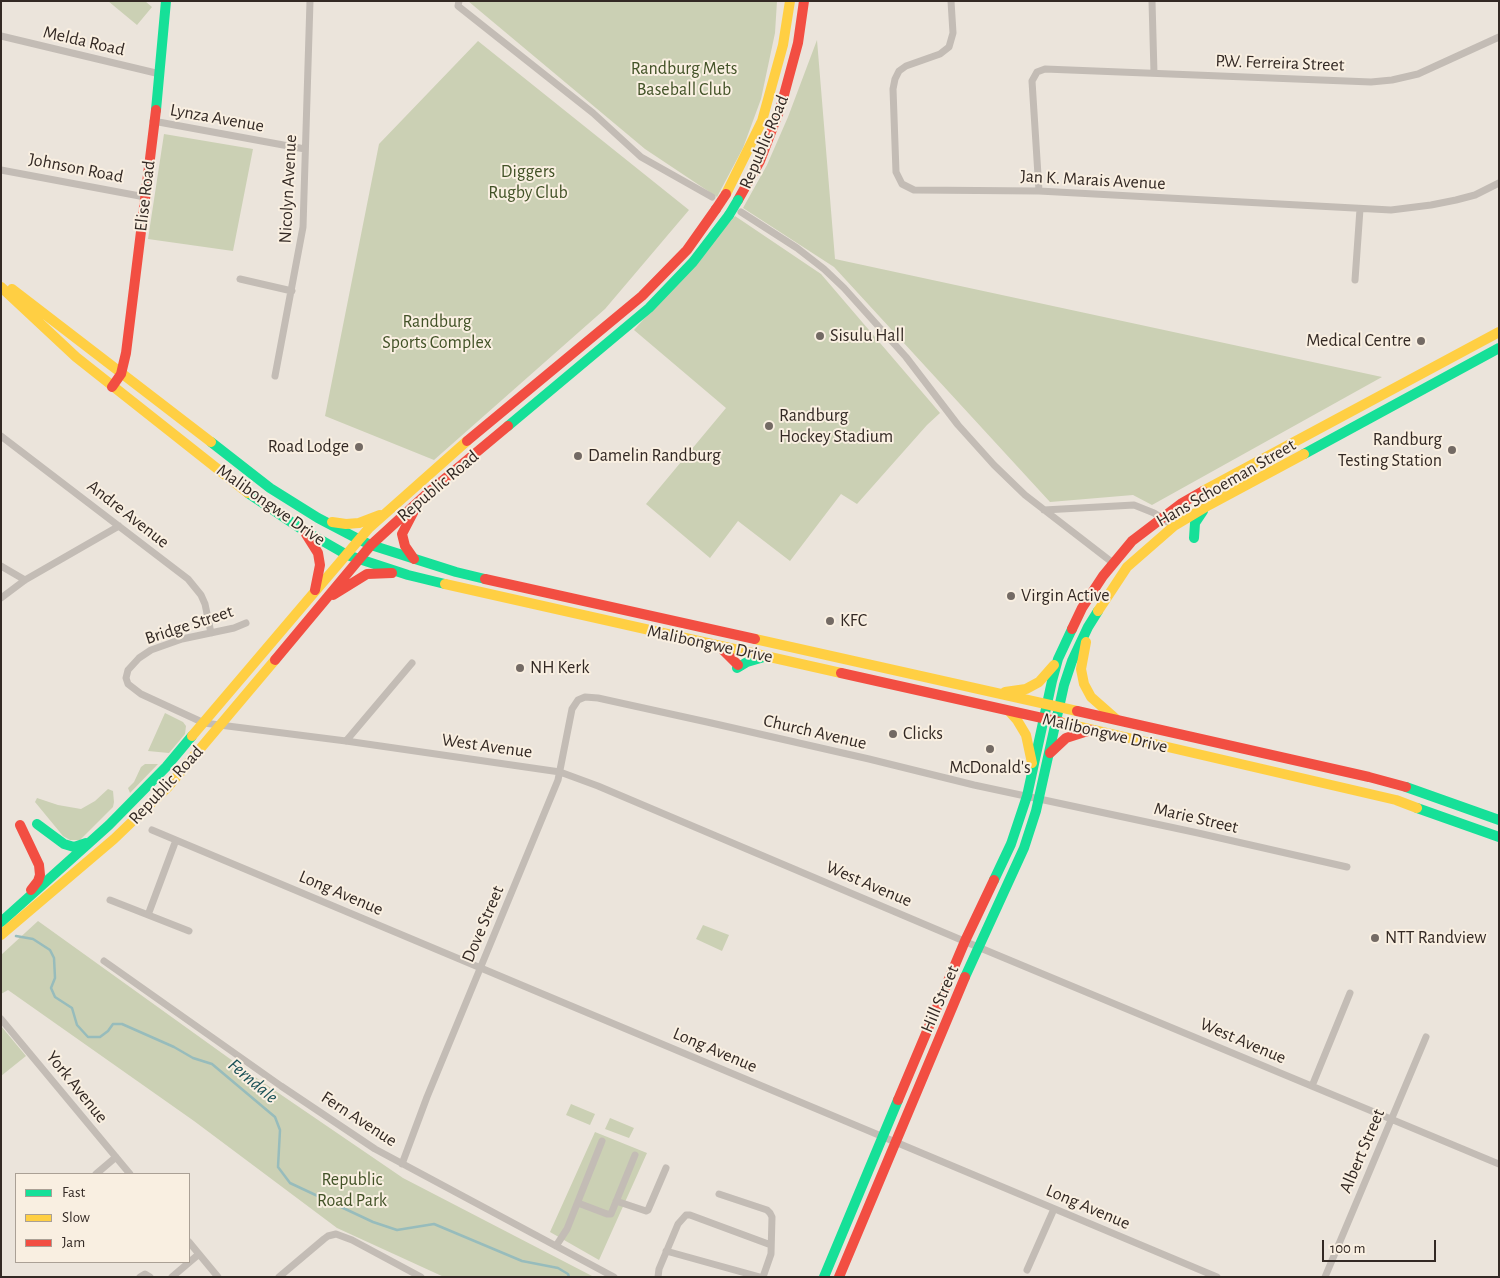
<!DOCTYPE html>
<style>
body{margin:0}
#map{position:relative;width:1500px;height:1278px;overflow:hidden;background:#ebe4db;font-family:"Alegreya Sans",sans-serif}
canvas{display:block}
.frame{position:absolute;inset:0;border:2px solid #332924;pointer-events:none}
.legend{position:absolute;left:15px;top:1173px;width:175px;height:90px;box-sizing:border-box;background:#f9efe1;border:1px solid #aaa095;margin:0;padding:6px 9px;list-style:none;font-size:15px;color:#332924}
.legend li{display:flex;align-items:center;gap:10px;height:25px}
.legend b{width:25px;border:1px solid #aaa095}
.scale{position:absolute;left:1322px;top:1240px;width:114px;height:22px;box-sizing:border-box;border:2px solid #332924;border-top:0;padding-left:6px;font-size:15px;line-height:18px;white-space:nowrap;color:#332924;-webkit-text-stroke:4px #f9efe1;paint-order:stroke}
</style>
<div id="map">
<canvas width="1500" height="1278"></canvas>
<div class="frame"></div>
<ul class="legend">
<li><b style="height:6px;background:#16e098"></b>Fast</li>
<li><b style="height:6px;background:#ffcf43"></b>Slow</li>
<li><b style="height:6px;background:#f24e42"></b>Jam</li>
</ul>
<div class="scale">100 m</div>
</div>
<script>
const ctx = document.querySelector('canvas').getContext('2d');
ctx.lineJoin = 'round';
function paint(path, color) { ctx.fillStyle = color; ctx.fill(path, 'evenodd'); }
const shape = rows => new Path2D(rows.map(r => 'M' + r).join(''));
function trace(path, color, width, dash) { ctx.strokeStyle = color; ctx.lineWidth = width; ctx.lineCap = dash ? 'butt' : 'round'; ctx.setLineDash(dash || []); ctx.stroke(path); }
function label(font, color, halo, rows, align = 'center') {
  ctx.font = font + ' "Alegreya Sans",sans-serif'; ctx.lineWidth = 4; ctx.setLineDash([]); ctx.textBaseline = 'middle'; ctx.strokeStyle = halo; ctx.fillStyle = color; for (const [text, x, y, turn = 0] of rows) {
    ctx.save(); ctx.translate(x, y); ctx.rotate((+turn || 0) * Math.PI / 180); ctx.textAlign = isNaN(turn) ? turn : align; if (halo) ctx.strokeText(text, 0, 0); ctx.fillText(text, 0, 0); ctx.restore();
  }
}
paint(shape([
 [108,1,145,1,152,7,137,25],
 [468,1,777,1,775,33,761,99,743,148,717,197,645,149],
 [817,40,835,259,1382,377,1152,505,1133,495,1050,502,834,267,743,208,767,165,788,117],
 [478,41,689,210,605,309,434,460,325,416,379,144],
 [164,134,253,149,233,251,148,239],
 [735,216,821,274,940,413,927,425,857,504,841,494,790,561,738,521,710,558,646,504,726,408,634,330],
 [165,713,183,722,186,726,185,734,169,753,148,751],
 [145,764,158,764,130,793,128,788,134,782,141,767],
 [108,789,113,791,114,802,113,807,80,840,70,840,63,836,35,802,37,798,58,805,81,809,95,801],
 [38,921,258,1079,403,1178,594,1277,444,1277,337,1228,194,1121,8,990,1,994,1,955],
 [703,925,729,935,722,951,696,939],
 [1,1026,26,1056,1,1076],
 [571,1104,595,1114,590,1125,566,1115],
 [610,1118,634,1128,629,1138,605,1129],
 [595,1132,647,1153,599,1260,550,1232]
]), '#cbd0b4');
trace(shape([
 [16,936,33,939,50,950,54,958,55,978,51,988,55,997,72,1008,77,1025,88,1037,100,1037,108,1031,113,1024,122,1024,174,1047,193,1058,212,1064,275,1117,280,1130,278,1167,290,1183,373,1222,397,1230,434,1224,522,1261,558,1268,568,1274,569,1277]
]), '#97bcbc', 2.5);
trace(shape([
 [459,1,458,6,593,113,641,157,712,197],
 [951,1,953,33,949,47,940,54,906,66,899,71,895,79,893,89,896,172,902,184,914,190,1039,191,1391,210,1431,205,1456,200,1475,195,1499,183],
 [1152,1,1154,73],
 [1,36,160,74],
 [153,121,305,149],
 [1,170,145,197],
 [1039,191,1032,81,1037,72,1045,69,1371,82,1392,80,1418,74,1499,37],
 [741,212,797,248,824,269,844,288,906,357,958,425,994,465,1025,495,1113,563],
 [240,279,292,291],
 [1355,280,1360,209],
 [275,376,303,227,310,1],
 [1,436,188,579,201,595,205,604,211,633],
 [1044,510,1134,505,1154,513,1174,526],
 [1,566,25,580],
 [1,598,25,580,119,526],
 [246,623,234,628,182,639,151,650,139,658,128,670,126,678,128,684,141,694,204,723,346,741,560,772,598,786,978,947,1499,1164],
 [346,741,412,663],
 [152,830,1217,1277],
 [110,900,189,931],
 [148,915,176,840],
 [104,961,281,1086,375,1149,614,1277],
 [1,1019,130,1174],
 [1312,1086,1350,993],
 [402,1164,427,1097,558,780,572,709,578,700,585,697,598,698,707,722,869,759,974,785,1198,833,1347,867],
 [96,1174,116,1157],
 [719,1194,767,1210,770,1213,772,1217,771,1254,763,1277],
 [616,1201,646,1211,648,1210,666,1168],
 [578,1203,607,1214,611,1214,635,1155],
 [189,1242,218,1277],
 [556,1246,567,1229,602,1141],
 [666,1251,760,1277],
 [1027,1270,1054,1209],
 [140,1277,145,1274,150,1277],
 [172,1277,199,1254],
 [279,1277,324,1239,328,1236,336,1234,352,1240,421,1277],
 [658,1277,659,1269,678,1224,686,1215,690,1215,771,1245],
 [1325,1277,1426,1037]
]), '#c3bcb5', 7);
trace(shape([
 [156,110,166,1],
 [508,426,649,308,693,262,729,215],
 [211,442,270,488,318,518,360,540,371,545,456,572,485,579],
 [1304,454,1499,348],
 [248,493,300,528,347,555,408,575,445,584],
 [1194,538,1195,523,1203,511],
 [737,668,747,662,764,657],
 [1406,787,1499,820],
 [1417,808,1499,837],
 [37,824,64,844,74,847,86,843],
 [994,880,1011,844,1027,796,1052,681,1058,659,1072,629],
 [1,922,109,825,166,767,192,736],
 [965,977,1024,848,1036,811,1064,685,1072,661,1088,627,1098,611],
 [824,1277,898,1100]
]), '#16e098', 10);
trace(shape([
 [726,194,762,121,783,45,790,1],
 [1,287,76,357,248,493],
 [12,289,211,442],
 [1203,491,1499,332],
 [332,522,346,524,359,523,380,515],
 [445,584,841,673],
 [1098,611,1127,567,1174,526,1209,505,1304,454],
 [755,639,1077,711],
 [1086,642,1081,669,1084,684,1091,697,1116,719],
 [1005,692,1026,689,1039,682,1054,665],
 [1009,711,1017,720,1026,735,1032,763],
 [1060,722,1396,800,1417,808],
 [192,736,369,528,467,441],
 [1,935,114,839,167,788,275,660]
]), '#ffcf43', 10);
trace(shape([
 [738,200,760,161,781,106,798,43,804,1],
 [112,387,121,374,126,353,156,110],
 [467,441,642,296,687,250,716,209],
 [306,534,318,553,320,565,315,590],
 [414,559,405,546,402,534,415,509],
 [485,579,755,639],
 [333,595,367,574,392,573],
 [1072,629,1082,608,1103,576,1132,541,1182,503,1203,491],
 [721,648,738,665],
 [275,660,371,545,430,491,508,426],
 [841,673,1060,722],
 [1077,711,1369,777,1406,787],
 [1050,753,1066,738,1091,730],
 [20,825,39,865,40,875,38,881,31,890],
 [898,1100,965,941,994,880],
 [839,1277,965,977]
]), '#f24e42', 10);
trace(shape([
 [729,215,738,200]
]), '#16e098', 10);
trace(shape([
 [716,209,726,194]
]), '#f24e42', 10);
for (const [x, y, r, color] of [
 [820,336,5,"#736a64"],
 [1421,341,5,"#736a64"],
 [769,426,5,"#736a64"],
 [359,447,5,"#736a64"],
 [1452,450,5,"#736a64"],
 [578,456,5,"#736a64"],
 [1011,596,5,"#736a64"],
 [830,621,5,"#736a64"],
 [520,668,5,"#736a64"],
 [893,734,5,"#736a64"],
 [990,749,5,"#736a64"],
 [1375,938,5,"#736a64"]
]) { const dot = new Path2D(); dot.arc(x, y, r, 0, 2 * Math.PI); ctx.fillStyle = color; ctx.fill(dot); trace(dot, '#f9efe1', 2); }
label('18px', '#332924', '#f9efe1', [
 ["Melda Road",84,41,13],
 ["P.W. Ferreira Street",1280,63,2],
 ["Lynza Avenue",217,118,10],
 ["Republic Road",764,142,-67],
 ["Johnson Road",76,168,11],
 ["Jan K. Marais Avenue",1093,180,3],
 ["Nicolyn Avenue",288,189,-87],
 ["Elise Road",145,196,-83],
 ["Hans Schoeman Street",1226,483,-30],
 ["Republic Road",438,486,-40],
 ["Malibongwe Drive",271,505,35],
 ["Andre Avenue",128,514,38],
 ["Bridge Street",189,625,-18],
 ["Malibongwe Drive",710,644,12],
 ["Church Avenue",815,732,13],
 ["Malibongwe Drive",1105,733,13],
 ["West Avenue",487,746,8],
 ["Republic Road",166,785,-47],
 ["Marie Street",1196,818,13],
 ["West Avenue",869,884,23],
 ["Long Avenue",341,893,23],
 ["Dove Street",483,924,-67],
 ["Hill Street",940,999,-67],
 ["West Avenue",1243,1041,23],
 ["Long Avenue",715,1050,23],
 ["York Avenue",77,1087,51],
 ["Fern Avenue",359,1119,33],
 ["Albert Street",1362,1151,-67],
 ["Long Avenue",1088,1207,23]
]);
label('18px', '#425227', '#f9efe1', [
 ["Randburg Mets",684,69],
 ["Baseball Club",684,90],
 ["Diggers",528,172],
 ["Rugby Club",528,193],
 ["Randburg",437,322],
 ["Sports Complex",437,343],
 ["Republic",352,1180],
 ["Road Park",352,1201]
]);
label('18px', '#332924', '#f9efe1', [
 ["Sisulu Hall",830,336],
 ["Medical Centre",1411,341,"right"],
 ["Randburg",779,416],
 ["Hockey Stadium",779,437],
 ["Randburg",1442,440,"right"],
 ["Testing Station",1442,461,"right"],
 ["Road Lodge",349,447,"right"],
 ["Damelin Randburg",588,456],
 ["Virgin Active",1021,596],
 ["KFC",840,621],
 ["NH Kerk",530,668],
 ["Clicks",903,734],
 ["McDonald's",990,768,"center"],
 ["NTT Randview",1385,938]
], 'left');
label('italic 19px', '#195056', '#f9efe1', [
 ["Ferndale",253,1081,40]
]);
</script>
